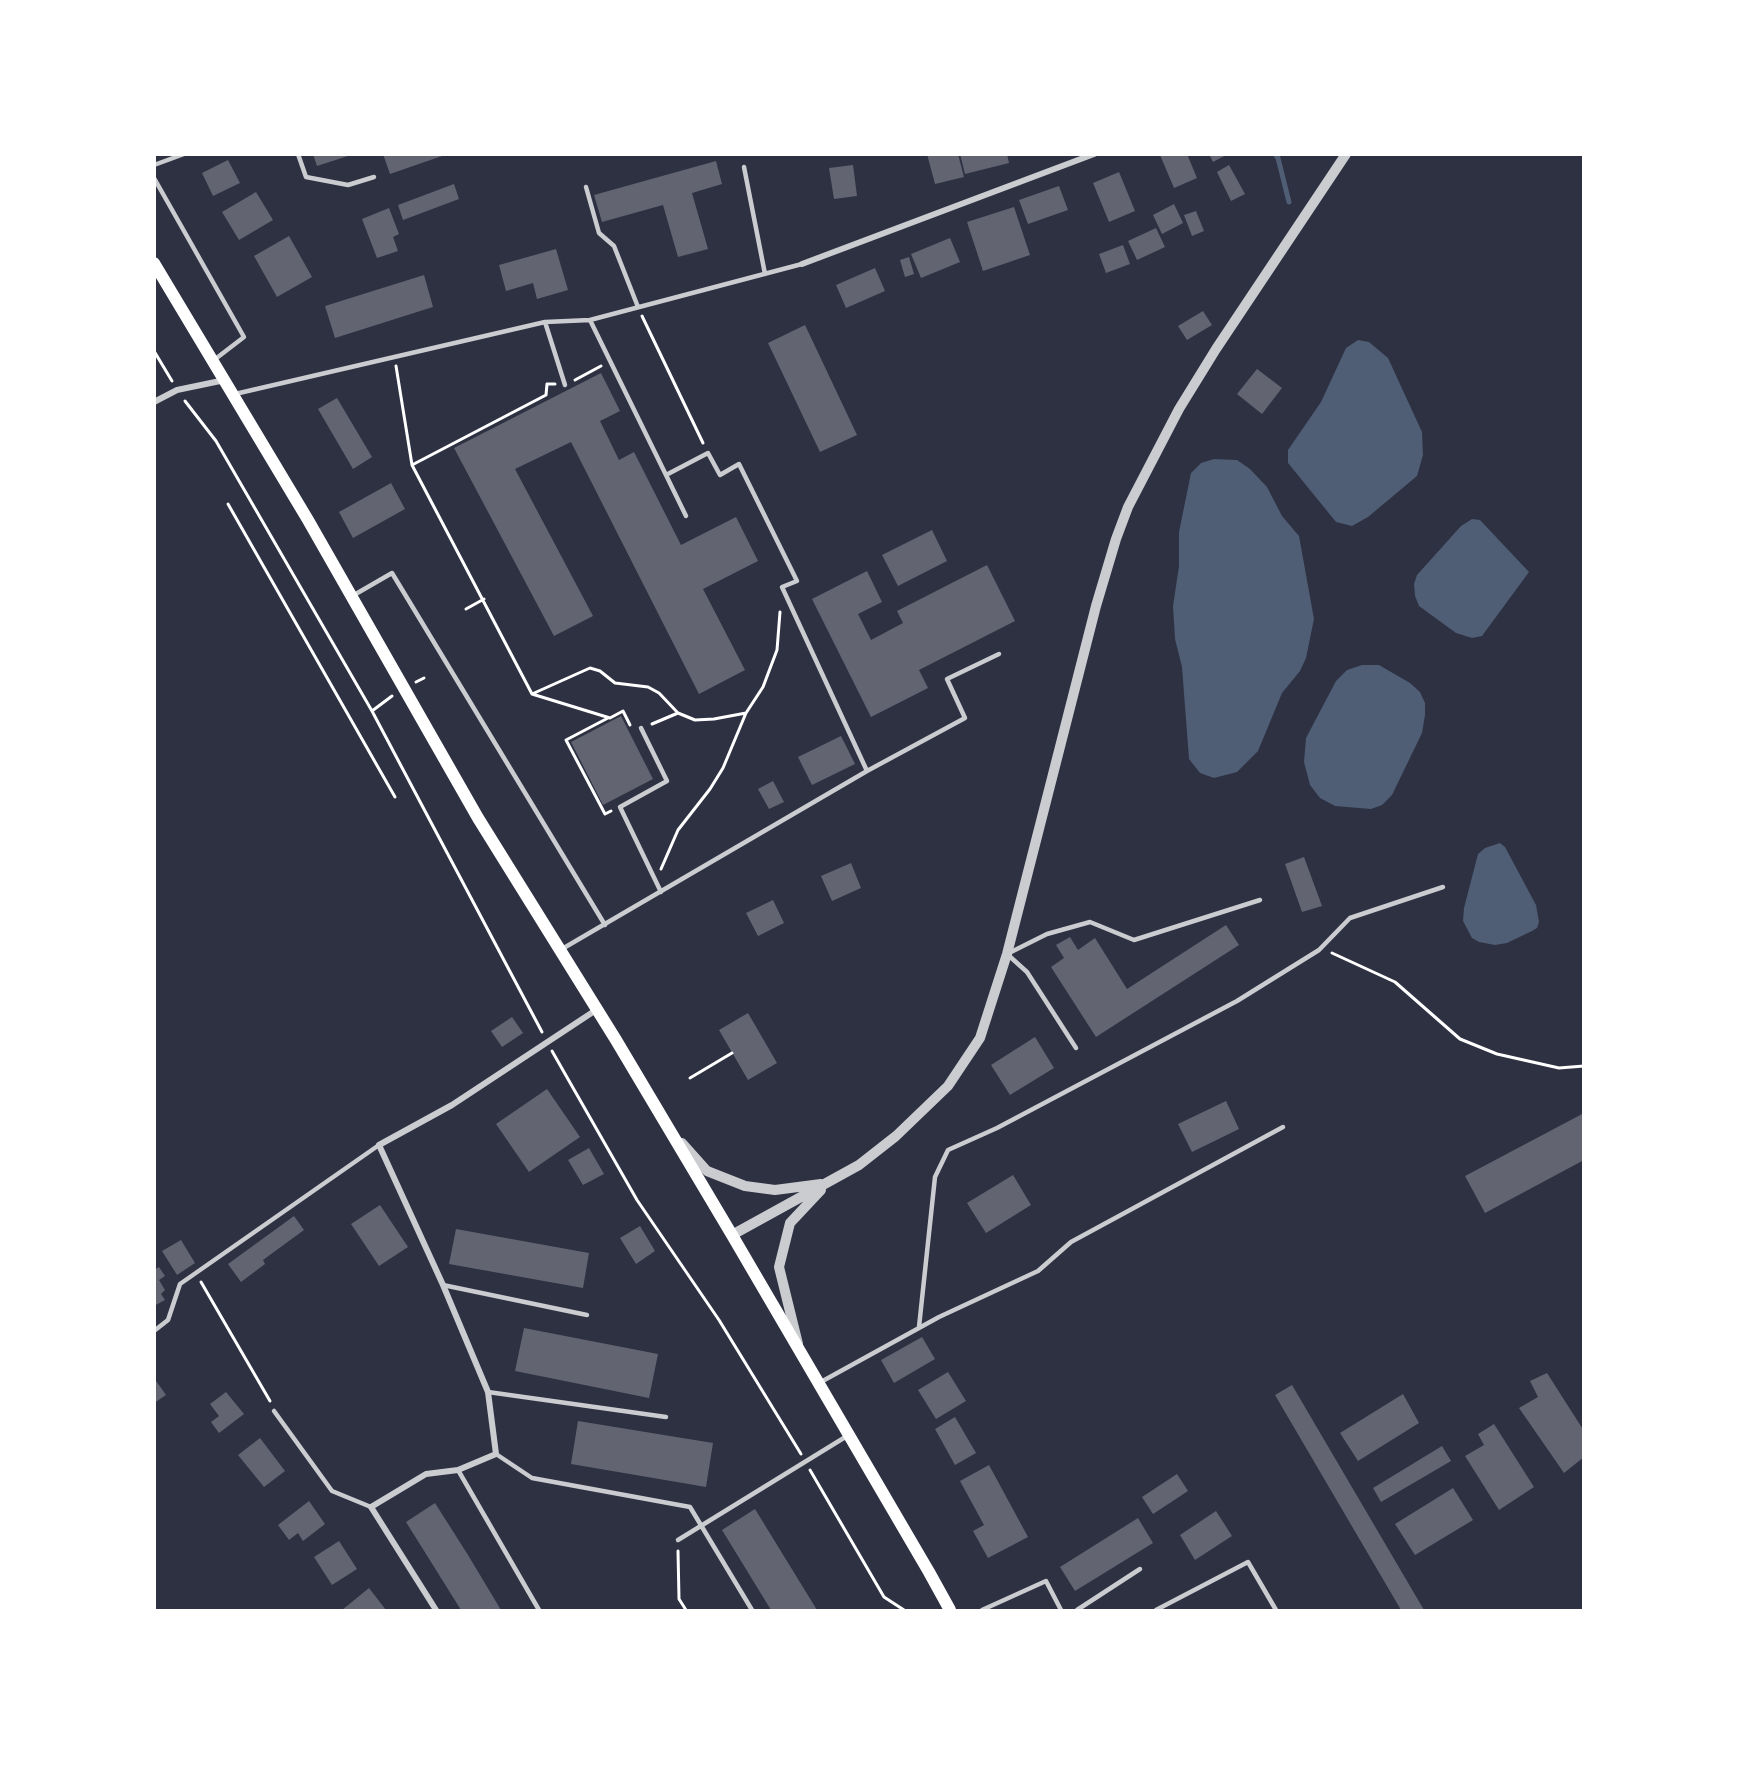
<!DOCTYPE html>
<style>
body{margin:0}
#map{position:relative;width:1738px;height:1765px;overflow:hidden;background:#2d3142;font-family:Lato,sans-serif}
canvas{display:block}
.frame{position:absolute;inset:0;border:156px solid #fff;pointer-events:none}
</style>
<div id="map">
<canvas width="1738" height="1765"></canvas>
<div class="frame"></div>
</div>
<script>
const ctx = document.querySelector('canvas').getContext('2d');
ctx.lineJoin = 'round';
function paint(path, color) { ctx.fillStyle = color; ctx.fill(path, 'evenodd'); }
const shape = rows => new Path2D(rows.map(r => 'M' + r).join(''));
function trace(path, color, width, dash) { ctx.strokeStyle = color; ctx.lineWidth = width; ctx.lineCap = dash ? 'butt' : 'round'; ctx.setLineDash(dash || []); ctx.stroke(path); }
paint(shape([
 [1358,340,1369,342,1388,358,1422,432,1423,455,1417,476,1368,517,1352,526,1336,522,1288,463,1288,450,1321,402,1346,348],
 [1214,459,1237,460,1250,469,1267,487,1282,516,1299,536,1314,619,1306,658,1300,671,1282,693,1258,751,1237,772,1214,778,1200,773,1189,759,1182,667,1175,639,1173,606,1179,566,1179,532,1191,473,1201,463],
 [1472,519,1480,520,1529,572,1482,636,1472,638,1456,633,1419,606,1415,596,1414,584,1417,575,1461,526],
 [1362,665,1379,665,1410,683,1420,692,1425,703,1425,715,1422,733,1392,795,1382,805,1371,809,1335,806,1320,798,1310,785,1304,762,1306,738,1336,681,1347,670],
 [1500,843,1505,847,1536,905,1539,922,1537,928,1532,931,1507,943,1495,945,1479,942,1472,938,1463,921,1464,908,1478,854,1485,848]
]), '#4f5d75');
trace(shape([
 [1275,154,1278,158,1289,202]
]), '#4f5d75', 5);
paint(shape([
 [313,154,351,154,351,155,317,166],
 [383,154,445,154,445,155,390,174],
 [927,154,958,154,964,177,935,184],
 [960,154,1007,154,1009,163,965,174],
 [1162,154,1187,154,1197,178,1174,188,1160,155],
 [1209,154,1228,154,1213,162],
 [228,160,240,183,213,196,202,173],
 [716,161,722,184,692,193,708,249,678,257,663,205,602,222,594,195],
 [853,165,857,196,834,199,829,168],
 [1229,165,1245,194,1231,201,1217,172],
 [1119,172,1135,211,1109,222,1093,183],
 [454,184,459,199,403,220,398,205],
 [1059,186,1068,210,1028,224,1019,200],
 [256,192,273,220,239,240,222,212],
 [1174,204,1183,223,1162,234,1153,215],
 [1014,207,1030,255,983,271,967,222],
 [389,208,399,234,393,237,398,251,377,258,362,219],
 [1196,211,1204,231,1192,236,1184,215],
 [1156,228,1165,247,1137,260,1128,241],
 [289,236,312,277,277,297,254,256],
 [950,238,960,262,921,278,911,254],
 [1123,245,1130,264,1106,273,1099,254],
 [556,249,568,290,537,299,533,283,506,291,499,265],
 [909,257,914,274,905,277,900,260],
 [875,268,885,291,846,308,836,285],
 [424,275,433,307,335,338,325,306],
 [1203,311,1212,325,1187,340,1178,326],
 [805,325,857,435,820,452,768,343],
 [1257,369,1282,388,1262,414,1237,394],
 [601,373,620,411,600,421,619,460,634,452,681,545,736,517,758,561,703,589,745,670,699,694,571,442,515,469,593,616,554,636,454,448],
 [337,398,372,457,353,469,318,409],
 [391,483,405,509,353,538,339,512],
 [932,530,947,561,898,586,882,555],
 [987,565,1015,621,919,670,928,688,871,717,812,599,867,571,882,602,858,614,871,640,903,623,897,611],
 [621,716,653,779,603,805,571,742],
 [841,736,855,764,812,785,798,757],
 [773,781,784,802,769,809,758,789],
 [1304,857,1322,906,1302,912,1285,864],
 [851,863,861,888,832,901,821,876],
 [773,900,784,923,758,936,746,913],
 [1226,925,1239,945,1096,1037,1051,967,1064,958,1056,945,1070,937,1078,950,1095,938,1127,989],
 [748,1013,777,1063,748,1080,719,1030],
 [512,1017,523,1033,502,1047,491,1031],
 [1035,1037,1054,1068,1010,1095,991,1065],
 [547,1089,580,1137,529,1172,496,1124],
 [1226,1101,1239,1129,1192,1152,1178,1124],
 [1584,1113,1584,1160,1485,1213,1465,1176],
 [589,1148,604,1174,583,1185,568,1160],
 [1013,1175,1031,1205,986,1233,967,1203],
 [380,1205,408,1247,379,1266,351,1224],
 [294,1216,304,1230,263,1260,265,1264,241,1282,228,1264],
 [640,1226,655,1251,636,1264,620,1238],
 [456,1229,589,1253,583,1288,449,1264],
 [181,1240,195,1263,177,1275,162,1251],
 [159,1267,165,1276,159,1280,165,1290,161,1294,165,1300,154,1306,154,1270],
 [524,1328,658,1354,649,1398,515,1371],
 [922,1337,935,1359,894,1383,881,1360],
 [948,1372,966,1401,936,1419,918,1390],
 [1547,1373,1584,1431,1584,1457,1564,1473,1519,1408,1538,1397,1530,1381],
 [154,1378,166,1395,154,1403],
 [1292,1385,1424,1610,1401,1610,1275,1395],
 [226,1392,244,1414,219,1433,211,1422,219,1416,210,1404],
 [1403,1394,1419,1423,1358,1461,1340,1433],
 [955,1417,976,1453,955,1465,935,1429],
 [578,1421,713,1443,706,1487,571,1464],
 [1494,1424,1534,1487,1499,1510,1465,1456,1484,1445,1478,1434],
 [260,1438,285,1471,264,1487,238,1455],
 [1442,1446,1451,1461,1381,1502,1373,1488],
 [989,1465,1028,1537,988,1558,973,1531,984,1525,960,1481],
 [1177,1474,1188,1491,1153,1514,1142,1497],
 [1453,1488,1473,1520,1415,1555,1395,1524],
 [309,1501,325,1524,303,1541,298,1533,289,1540,278,1525],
 [435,1503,468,1555,501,1610,461,1610,406,1522],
 [755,1509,817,1610,771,1610,722,1530],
 [1216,1511,1232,1536,1195,1560,1180,1535],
 [1138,1518,1153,1543,1075,1591,1060,1567],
 [339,1541,357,1569,332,1585,314,1557],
 [369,1588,386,1610,342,1610]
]), '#626471');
trace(shape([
 [642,316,703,443],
 [154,351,172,381],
 [396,366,412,465,532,694,610,718,623,711,630,725],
 [575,380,601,366],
 [185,401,216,441,372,711,542,1032],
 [412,465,546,395,547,384,555,384],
 [228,504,395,797],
 [466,609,484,599],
 [416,682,424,678],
 [532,694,590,668,600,671,615,683,648,687,659,693,678,713],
 [372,711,392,696],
 [608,718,566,740,605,814,611,811],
 [652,724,678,713,695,720,714,719,746,713,763,687,777,650,780,612],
 [661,869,678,830,710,789,723,768,746,713],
 [1332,953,1395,982,1460,1039,1497,1054,1559,1068,1584,1066],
 [552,1051,637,1200,719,1320,801,1454],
 [690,1078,732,1053],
 [201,1282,270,1401],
 [810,1470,884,1597,904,1610],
 [678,1551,679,1599,686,1610]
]), '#fff', 3);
trace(shape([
 [298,154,306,177,348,185,374,177],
 [154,165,184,154],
 [744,167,765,274],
 [154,178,244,337,214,360],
 [586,187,599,233,614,246,638,307],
 [590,320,802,264],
 [545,322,565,385],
 [235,394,545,322,590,320,666,475,708,453,720,475,739,464,797,581,782,587,867,771,562,949],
 [666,475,686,516],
 [354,595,392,573,605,925],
 [641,728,667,781,620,807,661,892],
 [867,771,965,718,947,679,999,654],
 [1076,1048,1027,972,1007,954,1047,934,1090,922,1134,940,1260,900],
 [443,1285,587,1315],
 [919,1327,935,1177,948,1150,997,1128,1237,1001,1319,950,1350,918,1443,887],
 [154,1331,168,1320,180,1284,379,1145],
 [819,1383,939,1317,1038,1271,1071,1242,1283,1127],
 [488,1392,666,1417],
 [274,1411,332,1491,371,1507],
 [496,1454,532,1478,690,1507,752,1610],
 [458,1470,539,1610],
 [678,1540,847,1436],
 [982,1610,1046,1581,1061,1610],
 [1077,1610,1140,1569],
 [1156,1610,1248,1562,1276,1610]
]), '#caccd0', 4.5);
trace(shape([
 [802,264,1094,154],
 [154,402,177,390,225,380],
 [436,1610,371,1507,426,1474,458,1470,496,1454,488,1392,443,1285,379,1145,452,1105,596,1010]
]), '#caccd0', 6);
trace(shape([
 [682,1143,707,1171,745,1186,775,1190,821,1184],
 [732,1235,859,1165,896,1136,948,1086,980,1038,1007,954,1096,606,1116,539,1128,507,1179,409,1216,349,1346,154],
 [798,1344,779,1267,790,1223,821,1190]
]), '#caccd0', 10);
trace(shape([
 [154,263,308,520,478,818,616,1040,732,1235,929,1572,950,1610]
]), '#fff', 12);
</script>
